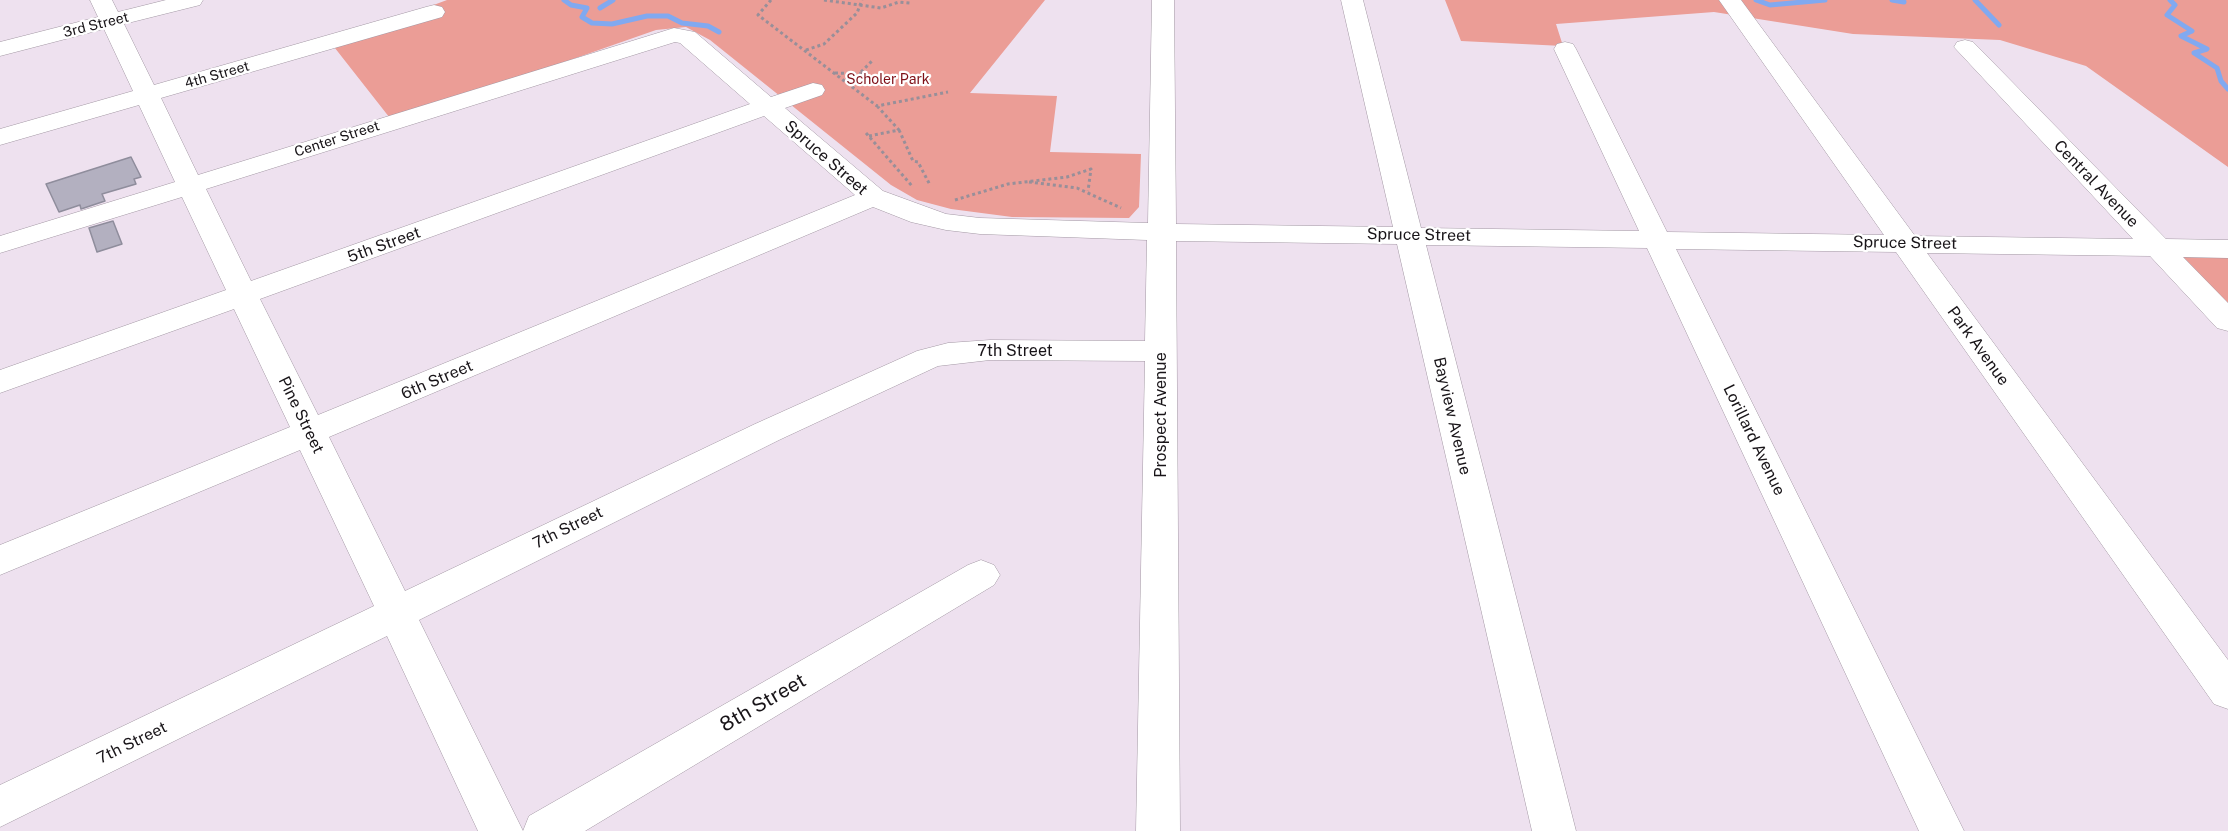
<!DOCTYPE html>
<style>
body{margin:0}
canvas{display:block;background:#eee1ef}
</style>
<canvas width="2228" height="831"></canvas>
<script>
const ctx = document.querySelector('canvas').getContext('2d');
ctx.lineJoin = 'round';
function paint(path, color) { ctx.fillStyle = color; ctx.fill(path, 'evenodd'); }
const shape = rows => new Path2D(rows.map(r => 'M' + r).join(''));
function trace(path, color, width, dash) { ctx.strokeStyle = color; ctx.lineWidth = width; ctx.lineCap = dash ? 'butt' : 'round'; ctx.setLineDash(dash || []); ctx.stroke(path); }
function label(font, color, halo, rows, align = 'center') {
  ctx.font = font + ' "Public Sans",sans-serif'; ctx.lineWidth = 4.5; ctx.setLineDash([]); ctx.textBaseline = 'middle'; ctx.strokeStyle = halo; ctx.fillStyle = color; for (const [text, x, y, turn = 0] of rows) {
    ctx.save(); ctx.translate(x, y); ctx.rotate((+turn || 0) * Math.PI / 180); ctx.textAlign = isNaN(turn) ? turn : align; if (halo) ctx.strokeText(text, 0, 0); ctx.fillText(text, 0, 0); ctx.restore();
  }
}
paint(shape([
 [447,0,1045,0,970,93,1057,96,1050,152,1141,154,1139,207,1129,218,1012,217,951,209,917,200,891,185,710,40,686,27,656,30,393,122,331,43],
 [1445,0,2228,0,2228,167,2086,66,2000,40,1853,34,1714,12,1556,24,1563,46,1461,41],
 [2158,247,2228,251,2228,321]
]), '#eb9d96');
trace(shape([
 [564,0,571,5,587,8,582,17,592,23,612,24,647,16,668,16,682,23,708,26,719,32],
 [1756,0,1770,5,1825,0],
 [1892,0,1904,2],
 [1975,0,1999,25],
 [2170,0,2175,5,2167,15,2192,31,2181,36,2207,49,2194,53,2217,68,2221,81,2228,89],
 [600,8,613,0]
]), '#81a9f0', 5);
const building = shape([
 [131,157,141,177,134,179,136,184,102,194,105,201,81,209,80,205,59,212,46,184,131,157],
 [113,221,122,244,97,252,89,228,113,221]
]);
paint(building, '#b3b0c0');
trace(building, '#8f8d9c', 1.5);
const minor = shape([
 [90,0,112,0,118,12,166,0,203,0,200,5,124,24,154,85,426,7,434,5,442,7,445,12,442,17,161,98,198,175,674,28,695,32,771,97,813,83,822,85,825,90,822,95,785,108,883,191,946,214,980,218,1148,223,1152,0,1174,0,1176,224,1393,227,1341,0,1363,0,1421,228,1639,231,1554,49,1557,44,1565,42,1573,44,1576,49,1667,232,1884,235,1719,0,1741,0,1915,236,2133,239,1954,47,1957,42,1965,40,1973,42,2166,239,2228,240,2228,258,2183,257,2228,303,2228,331,2217,328,2150,256,1927,253,2228,660,2228,709,2214,704,1896,252,1676,249,1964,831,1919,831,1647,248,1426,245,1576,831,1532,831,1397,244,1176,241,1180,831,1136,831,1145,361,990,360,938,366,779,440,419,620,523,831,529,816,968,565,981,560,994,565,1000,575,994,585,585,831,478,831,387,636,0,827,0,785,374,606,300,450,0,575,0,545,290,427,234,309,0,393,0,370,226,290,182,197,0,253,0,236,175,182,139,105,0,145,0,129,133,91,104,29,0,56,0,42,98,17,90,0],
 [675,42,680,43,750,104,251,281,206,189,675,42],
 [764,116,855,195,318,415,260,299,764,116],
 [873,207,911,222,946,230,980,234,1147,240,1145,341,990,340,948,343,917,351,755,424,405,591,329,437,873,207]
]);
trace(minor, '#a398a4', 1);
trace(shape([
 [771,0,758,15,877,106,948,92],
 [824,0,881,8,899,2,910,3],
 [806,50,824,44,857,13,862,0],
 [861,72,872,61],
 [835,73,871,74],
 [899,130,913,161,918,162,930,185],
 [866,133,912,186],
 [869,136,899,130,878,107],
 [1029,182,1077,188,1121,208],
 [955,200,1008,184,1067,177,1091,169,1088,191]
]), '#988f99', 3, [3, 3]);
paint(minor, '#fff');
label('14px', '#181418', '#fff', [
 ["3rd Street",96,25,-14],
 ["4th Street",217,75,-16],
 ["Center Street",337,139,-18]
]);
label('14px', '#7e1017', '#fff', [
 ["Scholer Park",888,80]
]);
label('16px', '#181418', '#fff', [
 ["Spruce Street",826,158,41],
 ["Central Avenue",2096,184,46],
 ["Spruce Street",1419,235,1],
 ["Spruce Street",1905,243,1],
 ["5th Street",384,245,-20],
 ["Park Avenue",1978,346,54],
 ["7th Street",1015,351],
 ["6th Street",437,380,-23],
 ["Pine Street",301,415,64],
 ["Prospect Avenue",1161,415,-90],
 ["Bayview Avenue",1452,416,77],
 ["Lorillard Avenue",1754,440,64],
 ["7th Street",568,528,-26],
 ["7th Street",132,743,-26]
]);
label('20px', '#181418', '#fff', [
 ["8th Street",763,703,-30]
]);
</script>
